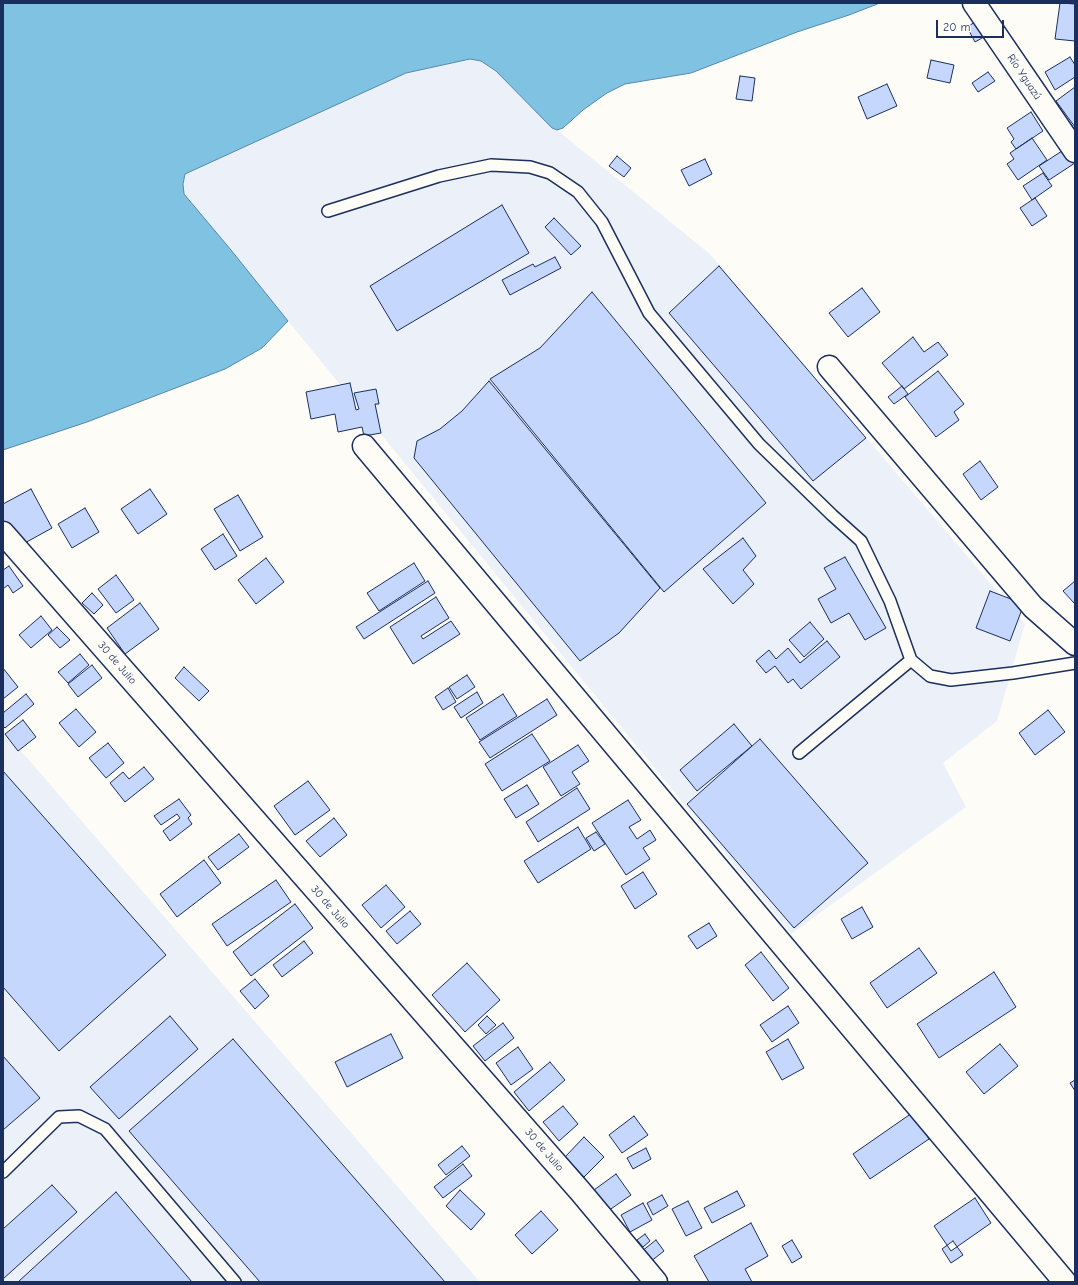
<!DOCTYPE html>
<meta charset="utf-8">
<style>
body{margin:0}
#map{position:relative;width:1078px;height:1285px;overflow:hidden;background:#fdfcf7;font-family:"Comic Neue",sans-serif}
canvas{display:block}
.frame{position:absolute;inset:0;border:4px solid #1b2f5e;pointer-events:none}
.scale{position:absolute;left:936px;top:20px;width:68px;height:18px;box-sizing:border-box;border:2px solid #1b2f5e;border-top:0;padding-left:5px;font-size:12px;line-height:14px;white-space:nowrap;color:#1b2f5e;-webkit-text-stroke:3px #fdfcf7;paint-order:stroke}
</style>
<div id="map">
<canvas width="1078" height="1285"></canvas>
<div class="frame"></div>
<div class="scale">20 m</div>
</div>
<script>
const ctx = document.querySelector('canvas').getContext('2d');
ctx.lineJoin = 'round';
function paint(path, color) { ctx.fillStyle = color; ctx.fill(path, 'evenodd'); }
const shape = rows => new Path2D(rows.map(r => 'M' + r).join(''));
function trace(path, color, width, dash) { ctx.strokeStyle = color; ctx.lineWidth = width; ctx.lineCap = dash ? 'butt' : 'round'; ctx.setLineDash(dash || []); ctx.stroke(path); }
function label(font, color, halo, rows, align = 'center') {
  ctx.font = font + ' "Comic Neue",sans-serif'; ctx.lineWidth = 3.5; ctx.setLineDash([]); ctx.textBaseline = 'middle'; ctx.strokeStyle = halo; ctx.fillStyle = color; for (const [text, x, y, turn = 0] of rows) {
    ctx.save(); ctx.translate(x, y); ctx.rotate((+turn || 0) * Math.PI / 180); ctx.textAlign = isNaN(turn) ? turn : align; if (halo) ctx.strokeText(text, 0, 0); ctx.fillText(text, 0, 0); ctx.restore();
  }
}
paint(shape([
 [470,59,481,61,496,71,552,128,557,130,710,254,1025,624,997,721,943,763,966,807,791,934,288,321,231,250,184,194,183,184,185,174,406,73],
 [3,730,480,1282,3,1282]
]), '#ecf1f9');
const water = shape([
 [3,3,880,3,849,15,797,32,691,73,625,84,607,93,583,110,563,128,557,130,552,128,496,71,481,61,470,59,406,73,185,174,183,184,184,194,231,250,288,321,262,348,225,369,87,422,3,450,3,3]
]);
paint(water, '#80c2e1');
trace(water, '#5887ad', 1);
const building = shape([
 [1060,3,1075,4,1075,41,1055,39,1060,3],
 [980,19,989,34,975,42,967,27,980,19],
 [1070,57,1075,65,1075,77,1055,90,1045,72,1070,57],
 [931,60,954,65,950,83,927,78,931,60],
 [988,72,995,81,978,92,972,83,988,72],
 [740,76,755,78,752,101,736,99,740,76],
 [887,84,897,106,867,119,858,97,887,84],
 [1075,87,1075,127,1056,101,1075,87],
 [1031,112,1043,131,1016,149,1011,142,1014,139,1007,128,1031,112],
 [1032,138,1047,160,1018,180,1007,164,1014,159,1010,153,1032,138],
 [1065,149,1075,163,1049,180,1039,166,1065,149],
 [617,156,631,168,624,177,609,166,617,156],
 [705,159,712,174,689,186,681,170,705,159],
 [1043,173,1052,186,1032,200,1023,186,1043,173],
 [1035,198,1047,216,1032,226,1020,208,1035,198],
 [502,205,529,253,397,331,370,286,502,205],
 [554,218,581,246,571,255,545,227,554,218],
 [555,257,561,268,510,295,502,280,533,264,535,267,555,257],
 [719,266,866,438,813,481,669,313,719,266],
 [862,288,880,312,848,337,829,313,862,288],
 [592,292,766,503,664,592,490,379,540,348,592,292],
 [913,337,924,352,938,342,948,355,904,389,882,363,913,337],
 [938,371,964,404,954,412,959,420,936,437,905,397,938,371],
 [489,381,660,588,619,633,580,661,414,458,417,441,440,429,462,411,489,381],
 [350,383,356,410,359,409,354,393,376,389,379,404,375,404,381,433,364,436,362,427,338,432,335,414,311,419,306,392,350,383],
 [902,386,908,394,894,404,888,397,902,386],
 [980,461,998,487,981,500,963,474,980,461],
 [31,489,52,528,23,544,3,521,3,504,31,489],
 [150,489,167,514,138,534,121,509,150,489],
 [238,495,263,537,240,551,214,509,238,495],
 [85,508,99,532,72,548,58,524,85,508],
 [223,534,237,556,215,570,201,549,223,534],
 [743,538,756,556,743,570,754,584,733,604,703,569,743,538],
 [845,557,886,628,865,640,849,613,831,623,818,599,836,589,824,568,845,557],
 [266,558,284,582,256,604,238,580,266,558],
 [414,563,425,581,379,611,367,593,414,563],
 [9,566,23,586,13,593,8,585,3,589,3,570,9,566],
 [116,575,134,600,116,613,98,589,116,575],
 [428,581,435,593,364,639,356,627,428,581],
 [1075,581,1075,603,1074,603,1063,591,1075,581],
 [990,591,1024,604,1010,641,976,628,990,591],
 [92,593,103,605,94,614,82,603,92,593],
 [436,597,449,618,421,636,423,639,451,621,460,634,413,664,390,627,436,597],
 [140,603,159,629,125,654,107,628,140,603],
 [41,616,52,630,31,648,19,635,41,616],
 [810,622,824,639,804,657,789,640,810,622],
 [57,627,70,640,60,648,48,635,57,627],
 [827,641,840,657,801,689,793,679,788,683,775,666,766,673,756,661,769,650,776,659,788,648,800,663,827,641],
 [80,654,89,665,68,683,58,672,80,654],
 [92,665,102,678,78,697,68,684,92,665],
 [184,667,209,691,199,701,175,678,184,667],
 [3,668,18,687,3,699,3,668],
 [467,675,475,687,457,699,449,687,467,675],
 [448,688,456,702,443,710,435,697,448,688],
 [477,692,483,703,461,718,454,707,477,692],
 [26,694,34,704,5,728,3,726,3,713,26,694],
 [503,694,517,716,480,740,466,718,503,694],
 [547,699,557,715,490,758,479,742,547,699],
 [76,709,96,732,79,747,59,723,76,709],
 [1048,710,1065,732,1035,755,1019,733,1048,710],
 [23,720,36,737,18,751,5,734,23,720],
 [734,724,752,746,697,791,680,770,734,724],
 [532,734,550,761,502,791,485,764,532,734],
 [760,739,868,863,794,928,687,804,760,739],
 [108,743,124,763,106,778,89,758,108,743],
 [578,745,589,761,572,772,580,784,561,796,543,767,578,745],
 [144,767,154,779,125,802,110,783,123,772,129,779,144,767],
 [3,771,166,955,59,1051,3,987,3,771],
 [308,781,330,810,295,835,274,806,308,781],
 [527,785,539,804,516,818,504,799,527,785],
 [577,788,590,809,538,842,526,822,577,788],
 [179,799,191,815,188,818,192,824,170,841,163,831,180,818,177,814,161,825,154,816,179,799],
 [628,800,641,820,629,827,637,839,650,830,656,840,643,848,650,859,626,875,592,823,628,800],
 [334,818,347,835,320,857,306,841,334,818],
 [578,827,591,849,538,883,524,861,578,827],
 [596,832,605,844,594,851,586,838,596,832],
 [239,834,249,847,218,870,208,857,239,834],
 [204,860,221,883,177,917,160,894,204,860],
 [643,872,657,894,635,909,621,886,643,872],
 [276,880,291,902,227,946,212,924,276,880],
 [386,885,405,907,381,928,362,905,386,885],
 [295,904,313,928,251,976,233,952,295,904],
 [862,907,873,927,852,939,841,919,862,907],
 [410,911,421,924,397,944,386,931,410,911],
 [709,923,717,936,697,949,688,936,709,923],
 [304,941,313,953,282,977,273,965,304,941],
 [919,948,937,973,887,1008,870,983,919,948],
 [761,952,789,988,773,1001,745,965,761,952],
 [467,963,500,1000,465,1032,432,995,467,963],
 [994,972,1016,1007,939,1058,917,1024,994,972],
 [255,979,269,996,255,1009,240,991,255,979],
 [788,1006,799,1023,772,1042,760,1025,788,1006],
 [170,1016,198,1049,119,1119,90,1087,170,1016],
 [487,1016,496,1025,486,1034,478,1025,487,1016],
 [503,1023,514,1038,485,1061,473,1046,503,1023],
 [391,1034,403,1058,347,1087,335,1062,391,1034],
 [233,1039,445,1282,260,1282,129,1131,233,1039],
 [788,1039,804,1068,782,1080,766,1052,788,1039],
 [1000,1044,1018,1066,984,1094,966,1072,1000,1044],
 [518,1047,533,1069,511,1085,496,1063,518,1047],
 [3,1056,40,1098,3,1130,3,1056],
 [550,1062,565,1080,529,1111,514,1092,550,1062],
 [1075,1080,1075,1091,1070,1083,1075,1080],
 [563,1106,578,1124,559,1141,543,1122,563,1106],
 [912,1113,929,1139,870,1179,853,1154,912,1113],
 [634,1116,648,1135,622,1153,609,1135,634,1116],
 [584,1137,604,1157,584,1177,565,1157,584,1137],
 [462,1146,470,1156,446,1175,438,1165,462,1146],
 [646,1148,651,1159,633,1169,627,1158,646,1148],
 [463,1164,472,1176,443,1198,434,1187,463,1164],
 [616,1174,631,1195,608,1211,594,1190,616,1174],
 [52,1185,77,1212,3,1279,3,1229,52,1185],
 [460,1190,485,1214,471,1230,446,1206,460,1190],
 [737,1191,745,1206,712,1223,704,1208,737,1191],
 [116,1192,192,1282,18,1282,116,1192],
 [662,1195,668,1206,653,1215,647,1203,662,1195],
 [975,1198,991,1223,951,1251,934,1226,975,1198],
 [688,1201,702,1228,686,1236,672,1209,688,1201],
 [643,1203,652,1220,630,1232,621,1215,643,1203],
 [541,1211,558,1230,532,1254,515,1235,541,1211],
 [751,1223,768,1256,745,1269,752,1282,709,1282,694,1256,751,1223],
 [645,1234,650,1241,643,1247,637,1240,645,1234],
 [656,1240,664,1251,650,1262,642,1251,656,1240],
 [792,1240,802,1257,792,1263,782,1246,792,1240],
 [953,1241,963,1255,951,1263,942,1249,953,1241]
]);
paint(building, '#c6d7fd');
trace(building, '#1b2f5e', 1);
const lane = shape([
 [328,211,439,176,491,165,530,167,550,173,578,192,602,222,649,313,759,444,832,515,861,541,890,601,911,660,930,676,951,680,1013,673,1075,663],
 [799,753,911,660],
 [3,1172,59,1117,79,1116,105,1129,235,1282]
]);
const street = shape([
 [974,3,1075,151],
 [829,367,1033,607,1075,644],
 [364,446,1065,1282],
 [3,533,580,1191,656,1282]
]);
trace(lane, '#1b2f5e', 14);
trace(street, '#1b2f5e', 25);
trace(lane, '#fdfcf7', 11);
trace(street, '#fdfcf7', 22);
label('11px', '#1b2f5e', '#fdfcf7', [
 ["Río Yguazú",1024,77,56],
 ["30 de Julio",117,663,49],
 ["30 de Julio",330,907,49],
 ["30 de Julio",544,1150,49]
]);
</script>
